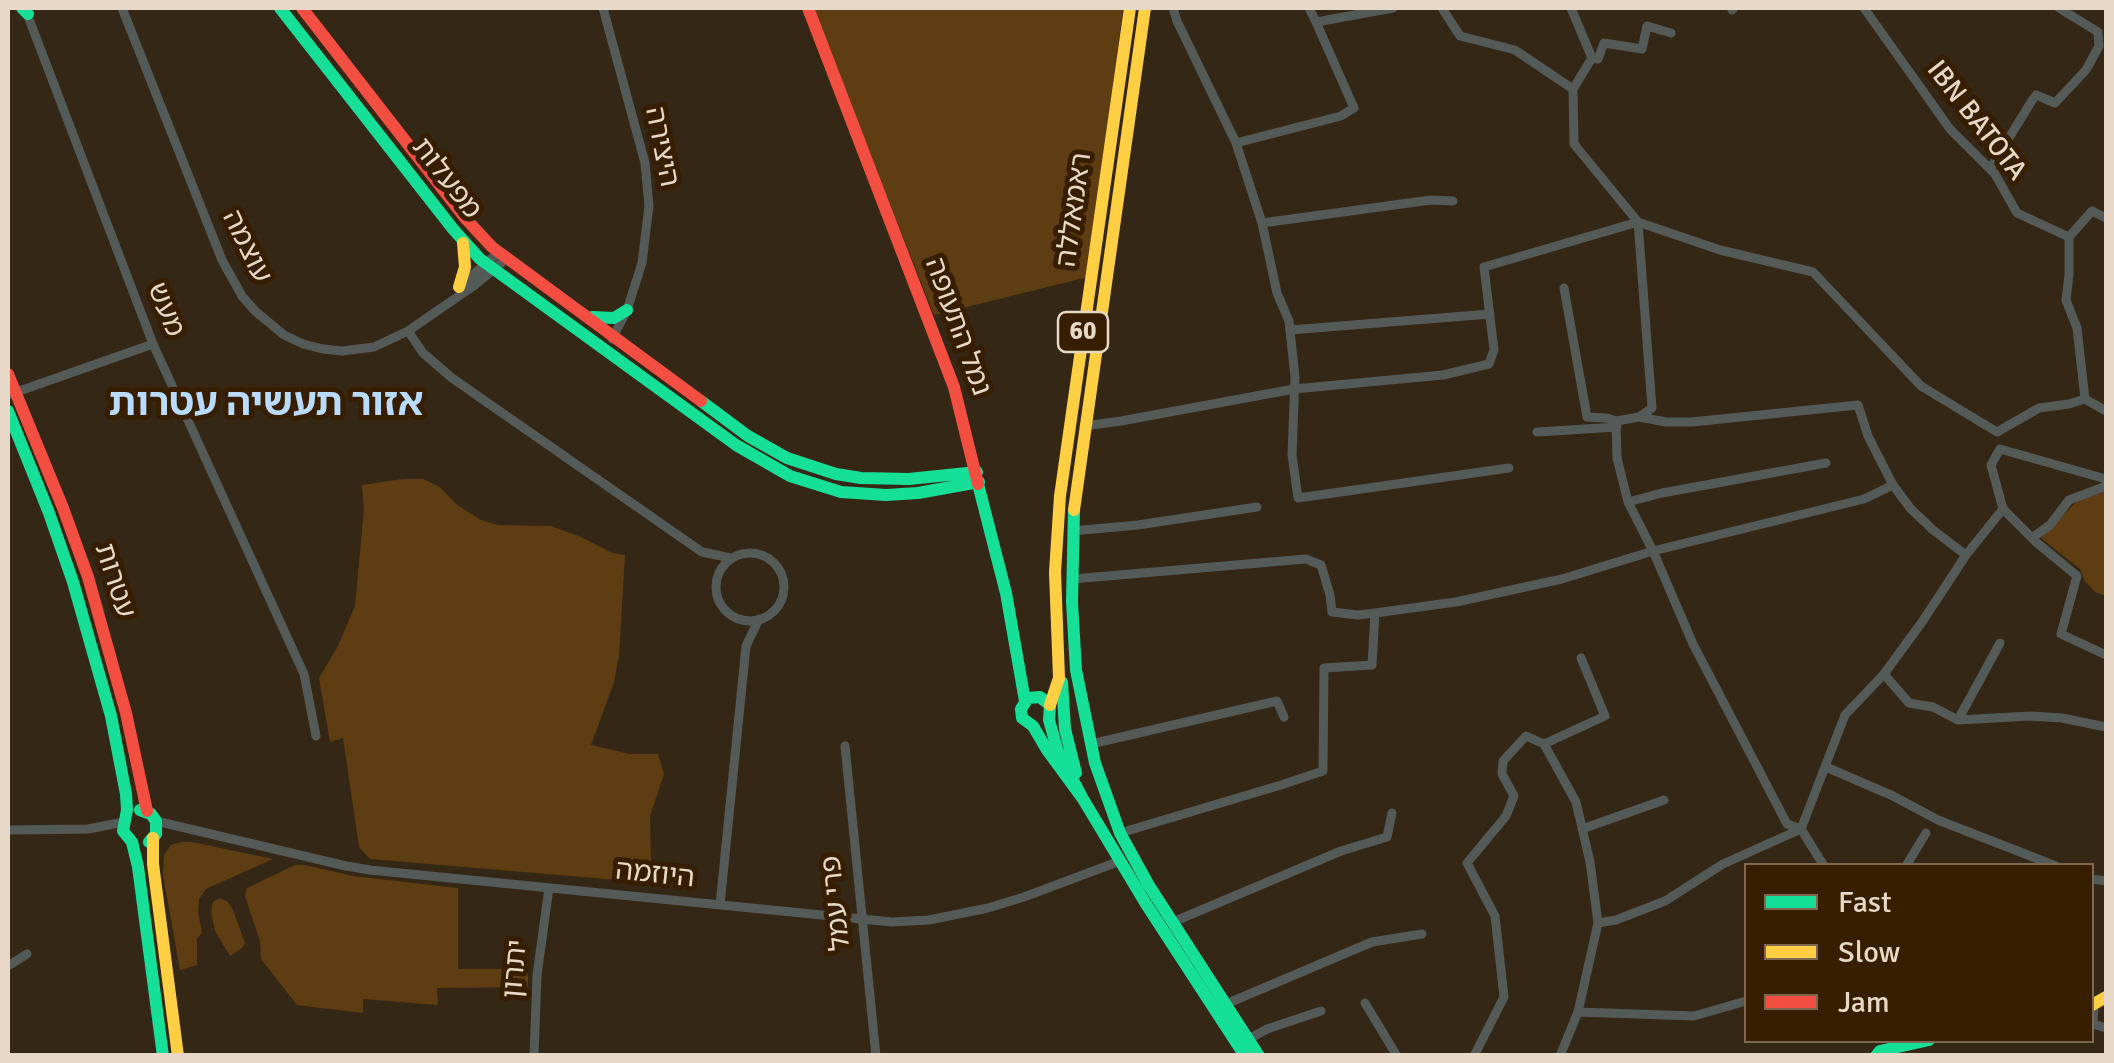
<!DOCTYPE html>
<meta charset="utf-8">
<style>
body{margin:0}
#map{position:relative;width:2114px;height:1063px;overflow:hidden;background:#352716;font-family:Signika,sans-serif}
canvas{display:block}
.frame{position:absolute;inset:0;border:10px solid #e8d8c7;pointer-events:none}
.legend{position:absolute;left:1744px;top:863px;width:350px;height:180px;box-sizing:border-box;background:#371e00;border:2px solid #7e6850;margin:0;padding:12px 18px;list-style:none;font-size:30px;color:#e8d8c7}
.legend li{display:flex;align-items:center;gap:20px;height:50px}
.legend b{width:50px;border:2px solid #7e6850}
</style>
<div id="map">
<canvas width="2114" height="1063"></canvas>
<div class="frame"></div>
<ul class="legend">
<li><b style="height:12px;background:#16e098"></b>Fast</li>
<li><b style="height:12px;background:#ffcf43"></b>Slow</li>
<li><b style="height:12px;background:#f24e42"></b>Jam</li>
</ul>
</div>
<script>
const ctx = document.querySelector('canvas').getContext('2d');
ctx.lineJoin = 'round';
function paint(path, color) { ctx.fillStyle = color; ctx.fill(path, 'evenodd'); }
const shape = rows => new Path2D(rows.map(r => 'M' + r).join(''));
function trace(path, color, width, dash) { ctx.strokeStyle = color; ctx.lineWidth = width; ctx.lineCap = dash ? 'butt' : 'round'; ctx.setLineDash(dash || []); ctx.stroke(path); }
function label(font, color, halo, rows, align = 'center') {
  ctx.font = font + ' Signika,"Noto Sans Hebrew",sans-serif'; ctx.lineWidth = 10; ctx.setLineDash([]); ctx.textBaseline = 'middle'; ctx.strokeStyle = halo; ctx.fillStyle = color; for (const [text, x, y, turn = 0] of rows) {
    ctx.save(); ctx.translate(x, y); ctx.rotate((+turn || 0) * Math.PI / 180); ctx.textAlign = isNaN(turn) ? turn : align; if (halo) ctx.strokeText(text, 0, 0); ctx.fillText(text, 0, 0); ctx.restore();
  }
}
paint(shape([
 [813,8,1123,8,1088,277,934,315],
 [403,479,423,479,440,487,457,505,481,520,498,525,551,526,581,537,612,553,625,555,619,655,614,682,591,745,629,754,658,754,664,774,650,816,651,860,642,882,370,859,359,847,343,738,330,742,319,678,338,646,355,606,364,509,362,485],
 [2106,491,2106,596,2095,592,2085,581,2080,569,2041,538,2077,501],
 [182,842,192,842,273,859,206,889,199,899,198,912,202,933,197,938,197,965,180,970,163,875,164,855,171,845],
 [295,865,305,865,353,876,458,888,458,969,528,969,528,987,437,988,438,1005,363,999,363,1013,297,1005,261,959,260,941,245,896,247,888],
 [220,898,228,902,233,910,245,943,242,948,230,956,215,931,211,912,213,902]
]), '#5f3d13');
trace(shape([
 [122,8,222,260,242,296,255,311,284,335,303,344,323,349,342,351,374,347,408,331,475,285,507,258],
 [603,8,645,163,649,206,642,263,627,310,612,339],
 [1173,8,1177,21,1236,143,1262,223,1277,293,1289,321,1295,377,1292,455,1298,498,1509,468],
 [1309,8,1316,22,1393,8],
 [1442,8,1460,36,1515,50,1573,89],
 [1571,8,1592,58,1573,89,1574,144,1638,222,1652,408,1639,417,1616,421,1617,458,1628,502,1653,551,1693,644,1787,824,1801,829,1824,866],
 [1864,8,1950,129,1995,174,2017,213,2069,237],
 [1732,10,1734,8],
 [26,11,153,344,304,674,316,736],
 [1592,58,1598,59,1604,43,1642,49,1647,26,1671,33],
 [1236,143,1341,116,1354,108,1316,22],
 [1990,169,2031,102,2036,95,2055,103,2086,70,2099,46,2098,32,2059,8],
 [1262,223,1431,200,1453,201],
 [459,287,499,252],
 [1564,288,1587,417,1607,418,1616,421],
 [1290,330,1490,314],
 [408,331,423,353,452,378,702,552,731,558],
 [8,395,153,344],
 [2085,399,2077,328,2066,300,2069,275,2069,237,2092,211,2106,218],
 [1639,417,1666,422,1692,422,1858,405,1868,436,1893,485,1910,508,1933,530,1966,555],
 [1084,426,1121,421,1294,389,1443,375,1489,364,1494,350,1484,267,1638,222,1720,250,1813,272,1921,386,1997,432,2039,408,2069,404,2085,399,2106,411],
 [1537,432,1617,427],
 [1628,502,1662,493,1826,463],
 [2003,509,2036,542,2077,576,2061,634,2106,655],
 [1072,531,1138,525,1257,507],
 [2032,538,2050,525,2069,500,2106,486],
 '716 587a34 34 0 1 1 68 0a34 34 0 1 1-68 0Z',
 [1072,579,1306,559,1321,565,1330,595,1332,612,1358,615,1375,613,1456,602,1562,579,1653,551,1864,499,1893,485],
 [1884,674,1909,703,1933,707,1958,720,2030,716,2062,718,2106,727],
 [1958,720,2000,643],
 [1091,744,1277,701,1284,717],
 [1544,744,1605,716,1581,658],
 [845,746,876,1056],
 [1826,767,1893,796,1938,820,2056,866],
 [156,821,346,866,370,870,892,922,929,920,988,908,1024,897,1120,861],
 [1582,829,1664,800],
 [8,830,88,829,124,822],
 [1120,833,1281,785,1323,771,1324,668,1372,665,1375,613],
 [1906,866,1926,833],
 [2092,879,2106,881],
 [720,905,746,646,759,619],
 [1173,922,1341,851,1387,837,1392,813],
 [1598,923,1616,920,1665,901,1723,864,1801,829,1845,715,1884,674,1922,622,1966,555,2003,509,1991,465,2000,449,2106,479],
 [8,966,27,954],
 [1365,1003,1397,1056],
 [1226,1004,1372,942,1422,934],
 [2094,1004,2093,1024,2106,1028],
 [1578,1012,1694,1016,1746,1001],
 [1249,1039,1267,1029,1321,1011],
 [534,1056,537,975,549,888],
 [1474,1056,1504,997,1495,916,1467,863,1506,816,1514,796,1502,774,1503,761,1526,736,1544,744,1576,802,1590,862,1598,923,1578,1012,1560,1056]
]), '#535a57', 9);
trace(shape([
 [22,8,28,14],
 [280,8,453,229,480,259,736,445,790,476,841,492,886,495,918,493,979,482],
 [592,317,614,318,627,310],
 [701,401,748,436,787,458,836,474,861,478,909,479,977,472],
 [8,411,49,513,73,582,111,716,126,794,127,810,123,831,132,842,138,867,163,1056],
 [978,484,1006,593,1025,701],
 [1074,510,1072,602,1076,670,1095,763,1120,833,1148,884,1259,1056],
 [1062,682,1065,729,1076,773],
 [1083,799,1047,750,1033,726,1022,718,1021,709,1028,698,1040,697,1050,705,1049,720,1058,752,1083,799,1146,904,1245,1056],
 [140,810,151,814,156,821,156,834,149,842],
 [1876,1056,1880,1051,1929,1040]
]), '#16e098', 12);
trace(shape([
 [459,287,465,267,463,243],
 [1074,510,1145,8],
 [1050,705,1059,678,1055,572,1060,496,1130,8],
 [153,838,153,864,178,1056],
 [2092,1005,2106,997]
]), '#ffcf43', 12);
trace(shape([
 [302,8,466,219,492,247,701,401],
 [808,8,954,387,978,484],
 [8,374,63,508,88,577,126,713,147,811]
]), '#f24e42', 12);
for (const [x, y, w] of [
 [1083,332,50]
]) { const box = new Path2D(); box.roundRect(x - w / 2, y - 20, w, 40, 8); ctx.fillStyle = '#371e00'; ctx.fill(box); trace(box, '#e8d8c7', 2.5); }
label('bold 25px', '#e8d8c7', null, [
 ["60",1083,332]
]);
label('28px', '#e8d8c7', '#371e00', [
 ["IBN BATOTA",1976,121,52],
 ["היצירה",661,147,79],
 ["מפעלות",446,179,52],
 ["ראמאללה",1075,210,-82],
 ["עוצמה",246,247,64],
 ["מעש",165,310,68],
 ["נמל התעופה",957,327,70],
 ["עטרות",114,581,72],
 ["היוזמה",655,875,6],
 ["פרי עמל",837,903,-96],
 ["יתרון",516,969,-85]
]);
label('bold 38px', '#b9dcfe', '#371e00', [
 ["אזור תעשיה עטרות",266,405]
]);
</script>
